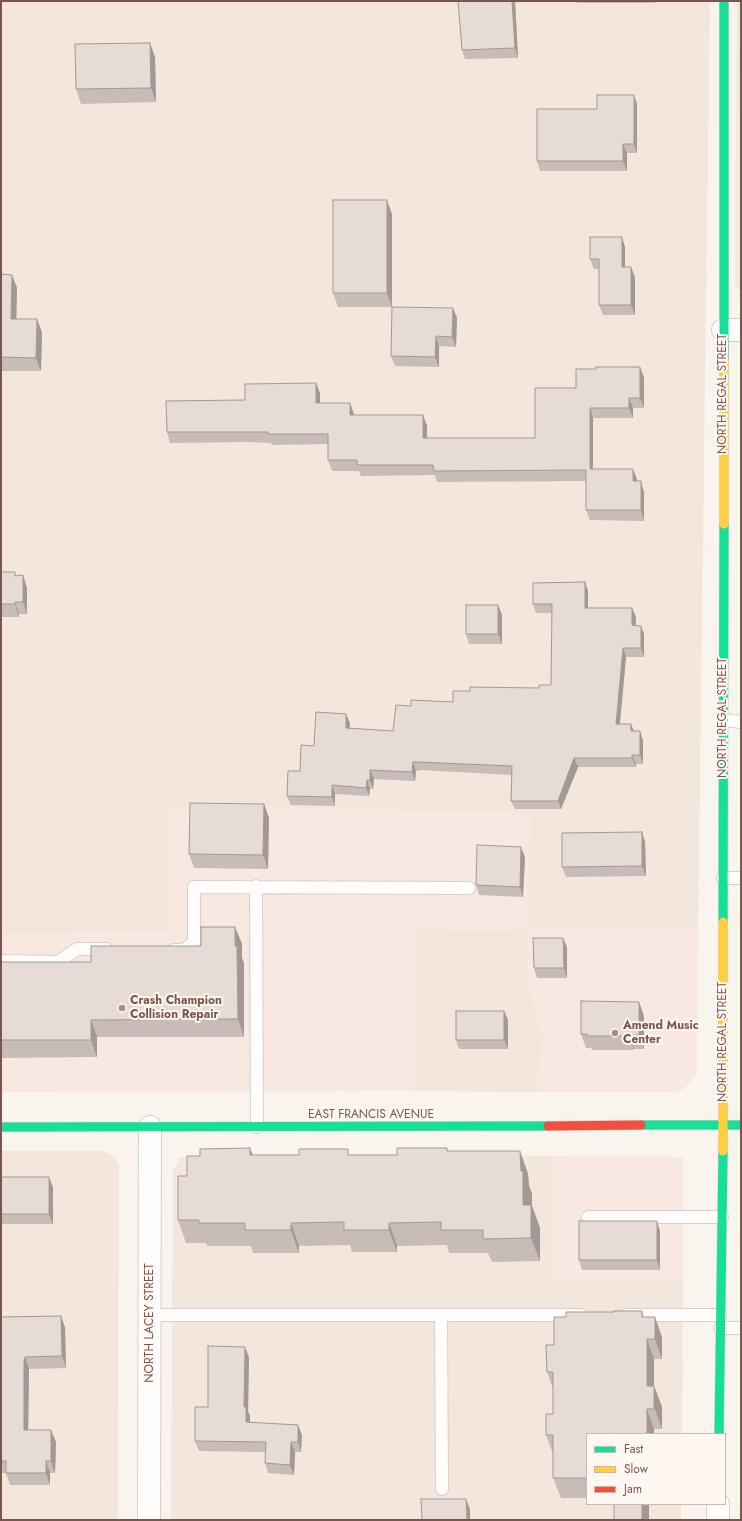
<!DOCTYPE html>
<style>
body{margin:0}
#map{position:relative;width:742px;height:1521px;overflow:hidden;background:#faf4ee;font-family:Jost,sans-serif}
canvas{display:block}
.frame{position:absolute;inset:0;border:2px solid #7b564b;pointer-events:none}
.legend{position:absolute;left:586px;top:1433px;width:140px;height:72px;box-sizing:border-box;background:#fff8f2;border:1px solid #cab7af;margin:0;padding:5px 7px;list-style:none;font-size:12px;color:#7b564b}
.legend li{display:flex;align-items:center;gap:8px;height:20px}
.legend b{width:20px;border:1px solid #cab7af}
</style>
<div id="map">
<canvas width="742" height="1521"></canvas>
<div class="frame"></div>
<ul class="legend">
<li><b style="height:5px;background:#16e098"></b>Fast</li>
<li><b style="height:5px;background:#ffcf43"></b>Slow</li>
<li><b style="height:5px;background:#f24e42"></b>Jam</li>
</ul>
</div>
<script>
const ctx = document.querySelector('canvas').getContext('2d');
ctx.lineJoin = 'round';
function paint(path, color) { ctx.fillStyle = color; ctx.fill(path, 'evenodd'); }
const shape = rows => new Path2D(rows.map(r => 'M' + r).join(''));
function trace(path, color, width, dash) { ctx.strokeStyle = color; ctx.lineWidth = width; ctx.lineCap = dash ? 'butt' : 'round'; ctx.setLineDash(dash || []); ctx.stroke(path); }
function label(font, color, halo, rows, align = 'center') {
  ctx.font = font + ' Jost,sans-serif'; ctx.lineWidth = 4; ctx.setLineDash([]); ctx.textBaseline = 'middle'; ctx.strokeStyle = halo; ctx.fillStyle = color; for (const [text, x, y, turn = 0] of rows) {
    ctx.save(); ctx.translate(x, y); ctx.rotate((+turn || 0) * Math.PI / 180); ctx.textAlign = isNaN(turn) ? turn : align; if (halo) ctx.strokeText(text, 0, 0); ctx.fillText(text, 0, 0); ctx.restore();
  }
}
paint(shape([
 [1,1,710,1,698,929,528,930,528,959,530,988,543,1039,537,1092,415,1091,415,929,527,930,531,812,169,809,168,931,1,934],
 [737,1,741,1,741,292,735,285],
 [1,1151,103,1151,110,1154,116,1159,119,1165,118,1520,1,1520],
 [552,1156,554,1281,683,1281,682,1434,587,1434,587,1504,681,1504,681,1520,171,1520,173,1169,178,1163,179,1157]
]), '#f3e6dc');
paint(shape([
 [169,809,531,812,528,930,698,929,697,1069,695,1076,684,1089,677,1092,537,1092,543,1039,530,988,528,959,527,930,415,929,415,1091,1,1092,1,934,168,931],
 [552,1156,683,1157,683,1281,554,1281]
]), '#f9e8e2');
const lane = shape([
 [723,720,741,722],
 [723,878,741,878],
 [256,886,257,1127],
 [174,950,184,950,194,942,194,887,469,888],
 [1,961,58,962,77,949,106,949],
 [588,1217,722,1217],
 [150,1315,581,1315],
 [441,1315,442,1489],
 [627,1315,720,1315],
 [720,1328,741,1328]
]);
const street = shape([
 [723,330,741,330],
 [149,1520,150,1127],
 [718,1520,718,1504]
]);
const fast = shape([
 [724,361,724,1],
 [723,922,724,524],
 [641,1125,741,1125],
 [1,1127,548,1126],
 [719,1434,723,1151]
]);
const slow = shape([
 [724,524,724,361],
 [723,1151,723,922]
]);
const jam = shape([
 [548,1126,641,1125]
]);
trace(lane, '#d9cfca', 14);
trace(street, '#d9cfca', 24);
trace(fast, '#dbd0cc', 10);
trace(slow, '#dbd0cc', 10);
trace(jam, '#dbd0cc', 10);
trace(lane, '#fefdfc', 12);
trace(street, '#fefdfc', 22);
trace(fast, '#16e098', 9);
trace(slow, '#ffcf43', 9);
trace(jam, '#f24e42', 9);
paint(shape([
 [458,1,515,1,518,58,465,59,462,50],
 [577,1,655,1,655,3,577,3],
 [155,57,156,102,81,104,76,89],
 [634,95,637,104,637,153,627,153,627,171,540,171,537,161,597,109],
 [392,214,392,307,338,307,333,293],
 [625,247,625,267,635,277,635,315,603,315,599,305,599,269,594,269,590,259],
 [1,274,12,275,17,288,16,319,42,332,41,371,1,371],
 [453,308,457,318,456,347,439,346,439,367,395,366,391,356],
 [640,367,644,378,644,408,633,408,633,418,593,418,593,469,637,479,637,481,644,492,644,521,590,520,586,510,586,481,437,482,435,475,361,476,359,471,332,471,328,460,328,444,272,445,271,443,249,442,170,443,167,432,245,400,320,393,320,403,354,414,354,415,423,415,427,426,427,438,535,438,576,388,596,369],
 [1,572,16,576,23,575,27,588,27,614,19,614,19,617,1,617],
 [585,582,588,591,588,608,636,617,636,625,644,634,644,657,626,657,620,724,631,724,634,731,643,740,643,764,636,764,636,767,578,767,561,809,515,809,511,801,512,775,421,770,416,771,415,781,374,779,373,789,370,789,369,796,335,794,335,806,291,805,287,796,300,771,314,746,350,723,349,728,393,731,411,706,453,702,470,691,539,688,551,685,552,613,536,613,533,604],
 [498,605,502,615,502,644,469,644,466,634],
 [264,804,269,818,268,869,194,868,189,854],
 [642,832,645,842,646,876,566,877,562,867],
 [525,857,523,897,479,895,476,885],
 [235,927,242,944,242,958,244,963,244,1037,97,1037,97,1057,1,1058,1,962,91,962,201,946],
 [567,947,567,978,537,978,534,968],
 [504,1011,508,1020,508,1049,459,1049,456,1040],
 [644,1016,644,1049,634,1049,634,1050,592,1050,591,1048,586,1048,581,1034],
 [448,1151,520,1151,528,1174,529,1186,532,1194,532,1206,540,1228,540,1261,492,1262,488,1253,449,1253,447,1245,397,1246,397,1252,352,1252,350,1245,299,1246,299,1253,253,1253,251,1246,207,1246,206,1243,186,1243,178,1220,187,1176,200,1156,253,1155,397,1155],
 [1,1177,53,1187,53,1224,1,1224],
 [660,1231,660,1270,582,1270,579,1260],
 [642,1311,644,1317,662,1337,662,1359,654,1359,654,1386,662,1407,662,1429,654,1429,654,1434,587,1434,587,1498,561,1498,553,1478,553,1454,546,1435,553,1414,553,1389,547,1372,554,1345,566,1317,614,1312],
 [61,1316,65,1328,66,1368,29,1369,29,1373,28,1430,56,1442,55,1473,50,1473,50,1485,10,1485,6,1473,1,1473,1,1317],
 [249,1357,248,1411,250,1416,250,1422,302,1435,301,1452,295,1452,294,1475,268,1473,265,1463,265,1452,199,1451,195,1441,208,1407]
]), '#c7bcb7');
paint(shape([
 [512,1,515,1,518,58,515,48],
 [150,43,155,57,156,102,151,88],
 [634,95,637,104,637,153,634,144],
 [623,144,627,153,627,171,623,161],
 [387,200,392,214,392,307,387,293],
 [622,237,625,247,625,277,622,267],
 [631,267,635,277,635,315,631,305],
 [12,275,17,288,16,332,11,319],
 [453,308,457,318,456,347,452,337],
 [37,319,42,332,41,371,36,358],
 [436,336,439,346,439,367,435,357],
 [640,367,644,378,644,408,640,398],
 [316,383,320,393,320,414,316,403],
 [629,398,633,408,633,418,629,408],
 [350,403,354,414,354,426,350,415],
 [590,408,593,418,593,479,590,469],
 [423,415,427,426,427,449,423,438],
 [633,469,637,479,637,491,633,481],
 [641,481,644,492,644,521,641,510],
 [23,575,27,588,27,614,23,602],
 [585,582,588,591,588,617,585,608],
 [15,602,19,614,19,617,15,604],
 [498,605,502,615,502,644,498,634],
 [632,608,636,617,635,634,632,625],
 [641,626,644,634,644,657,641,648],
 [623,648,626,657,619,732,616,724],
 [346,714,350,723,349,737,346,728],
 [631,724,634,732,631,731],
 [640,731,643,740,643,764,640,755],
 [632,755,636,764,636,767,632,758],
 [574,758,578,767,561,809,558,801],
 [413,762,416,771,415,781,412,772],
 [370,770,374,779,373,789,370,781],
 [367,780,370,789,369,796,366,788],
 [332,785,335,794,335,806,332,797],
 [264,804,269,818,268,869,263,855],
 [642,832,645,842,646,876,642,866],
 [521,847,525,857,523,897,520,887],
 [235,927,242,944,242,958,244,963,244,1037,238,1019],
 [563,938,567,947,567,978,564,968],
 [639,1002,644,1016,644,1049,639,1035],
 [504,1011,508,1020,508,1049,504,1040],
 [91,1020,97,1037,97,1057,91,1040],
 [629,1035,634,1049,634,1050,629,1036],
 [250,1148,259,1171,250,1155],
 [520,1151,528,1174,529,1186,532,1194,532,1206,540,1228,540,1261,531,1238,523,1205],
 [49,1177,53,1187,53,1224,49,1214],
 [657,1221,660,1231,660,1270,657,1260],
 [291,1223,299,1246,299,1253,291,1230],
 [389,1223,397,1246,397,1252,389,1230],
 [61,1316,65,1328,66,1368,62,1356],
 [655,1317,662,1337,662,1359,655,1339],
 [647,1339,654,1359,654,1400,654,1386,662,1407,662,1429,647,1386],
 [245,1347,249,1357,248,1411,250,1416,250,1431,246,1422,244,1407],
 [25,1357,29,1369,29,1373,28,1442,24,1430,24,1361],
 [647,1409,654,1429,654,1434,647,1434],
 [298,1425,302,1435,301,1452,298,1442],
 [51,1430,56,1442,55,1473,51,1461],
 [291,1442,295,1452,294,1475,290,1465],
 [46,1461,50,1473,50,1485,46,1473],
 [466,1499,470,1509,470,1520,467,1520],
 [642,1504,649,1504,649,1520,642,1520]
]), '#a29995');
const building = shape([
 [458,1,512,1,515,48,462,50,458,1],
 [150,43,151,88,76,89,75,44,150,43],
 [597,95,634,95,634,144,623,144,623,161,537,161,537,109,597,109,597,95],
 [333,200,387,200,387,293,333,293,333,200],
 [590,237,622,237,622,267,631,267,631,305,599,305,599,259,590,259,590,237],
 [1,274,12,275,11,319,37,319,36,358,1,357,1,274],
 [392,307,453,308,452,337,436,336,435,357,391,356,392,307],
 [596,367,640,367,640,398,629,398,629,408,590,408,590,469,633,469,633,481,641,481,641,510,586,510,586,470,434,471,433,465,357,465,357,460,328,460,328,434,268,434,268,432,167,432,166,401,245,400,245,384,316,383,316,403,350,403,350,415,423,415,423,438,535,438,535,388,576,388,576,369,596,369,596,367],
 [1,572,15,572,15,576,23,575,23,602,15,602,15,604,1,604,1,572],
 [585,582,585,608,632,608,632,625,641,626,641,648,623,648,616,724,631,724,631,731,640,731,640,755,632,755,632,758,574,758,558,801,511,801,512,766,417,762,413,762,412,772,370,770,370,781,367,780,366,788,332,785,332,797,287,796,288,771,300,771,301,745,314,746,316,712,346,714,346,728,393,731,396,705,411,706,411,700,453,702,453,691,470,691,470,687,539,688,539,685,551,685,552,604,533,604,533,583,585,582],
 [466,605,498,605,498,634,466,634,466,605],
 [190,803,264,804,263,855,189,854,190,803],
 [642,832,642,866,562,867,562,833,642,832],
 [477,845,521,847,520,887,476,885,477,845],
 [201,927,235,927,235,946,237,946,238,1019,91,1020,91,1040,1,1040,1,962,91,962,91,946,201,946,201,927],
 [533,938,563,938,564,968,534,968,533,938],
 [581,1001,639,1002,639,1035,629,1035,629,1036,587,1036,587,1034,581,1034,581,1001],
 [456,1011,504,1011,504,1040,456,1040,456,1011],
 [250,1148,250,1155,299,1155,299,1149,348,1149,348,1155,397,1155,397,1148,447,1148,447,1151,520,1151,521,1171,523,1171,523,1205,531,1205,531,1238,483,1239,483,1230,441,1230,441,1222,389,1223,389,1230,344,1230,344,1222,291,1223,291,1230,245,1230,245,1223,199,1223,199,1220,178,1220,178,1176,187,1176,187,1156,200,1156,200,1149,250,1148],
 [1,1177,49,1177,49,1214,1,1214,1,1177],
 [579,1221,657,1221,657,1260,579,1260,579,1221],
 [614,1311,642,1311,642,1317,655,1317,655,1339,647,1339,647,1386,654,1386,654,1409,647,1409,647,1434,587,1434,587,1478,553,1478,553,1435,546,1435,546,1414,553,1414,553,1372,547,1372,546,1345,554,1345,554,1317,566,1317,566,1312,614,1312,614,1311],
 [61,1316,62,1356,25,1357,24,1361,24,1430,51,1430,51,1461,46,1461,46,1473,6,1473,6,1461,1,1461,1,1317,61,1316],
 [208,1346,245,1347,244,1407,246,1407,246,1422,298,1425,298,1442,291,1442,290,1465,265,1463,266,1442,195,1441,195,1407,208,1407,208,1346],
 [421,1499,466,1499,467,1520,422,1520,421,1499],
 [614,1504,642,1504,642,1520,614,1520,614,1504]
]);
paint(building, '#e7dbd5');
trace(building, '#a29995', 1);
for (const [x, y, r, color] of [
 [122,1008,4,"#a78d84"],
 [615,1033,4,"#a78d84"]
]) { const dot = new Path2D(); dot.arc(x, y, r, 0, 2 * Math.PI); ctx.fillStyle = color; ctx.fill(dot); trace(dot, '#fff8f2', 1.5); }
label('12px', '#7b564b', '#fff8f2', [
 ["NORTH REGAL STREET",723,394,-90],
 ["NORTH REGAL STREET",723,718,-90],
 ["NORTH REGAL STREET",723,1042,-90],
 ["EAST FRANCIS AVENUE",371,1115],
 ["NORTH LACEY STREET",150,1323,-90]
]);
label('bold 12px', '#7b564b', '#fff8f2', [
 ["Crash Champion",130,1001],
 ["Collision Repair",130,1015],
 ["Amend Music",623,1026],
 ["Center",623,1040]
], 'left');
</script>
